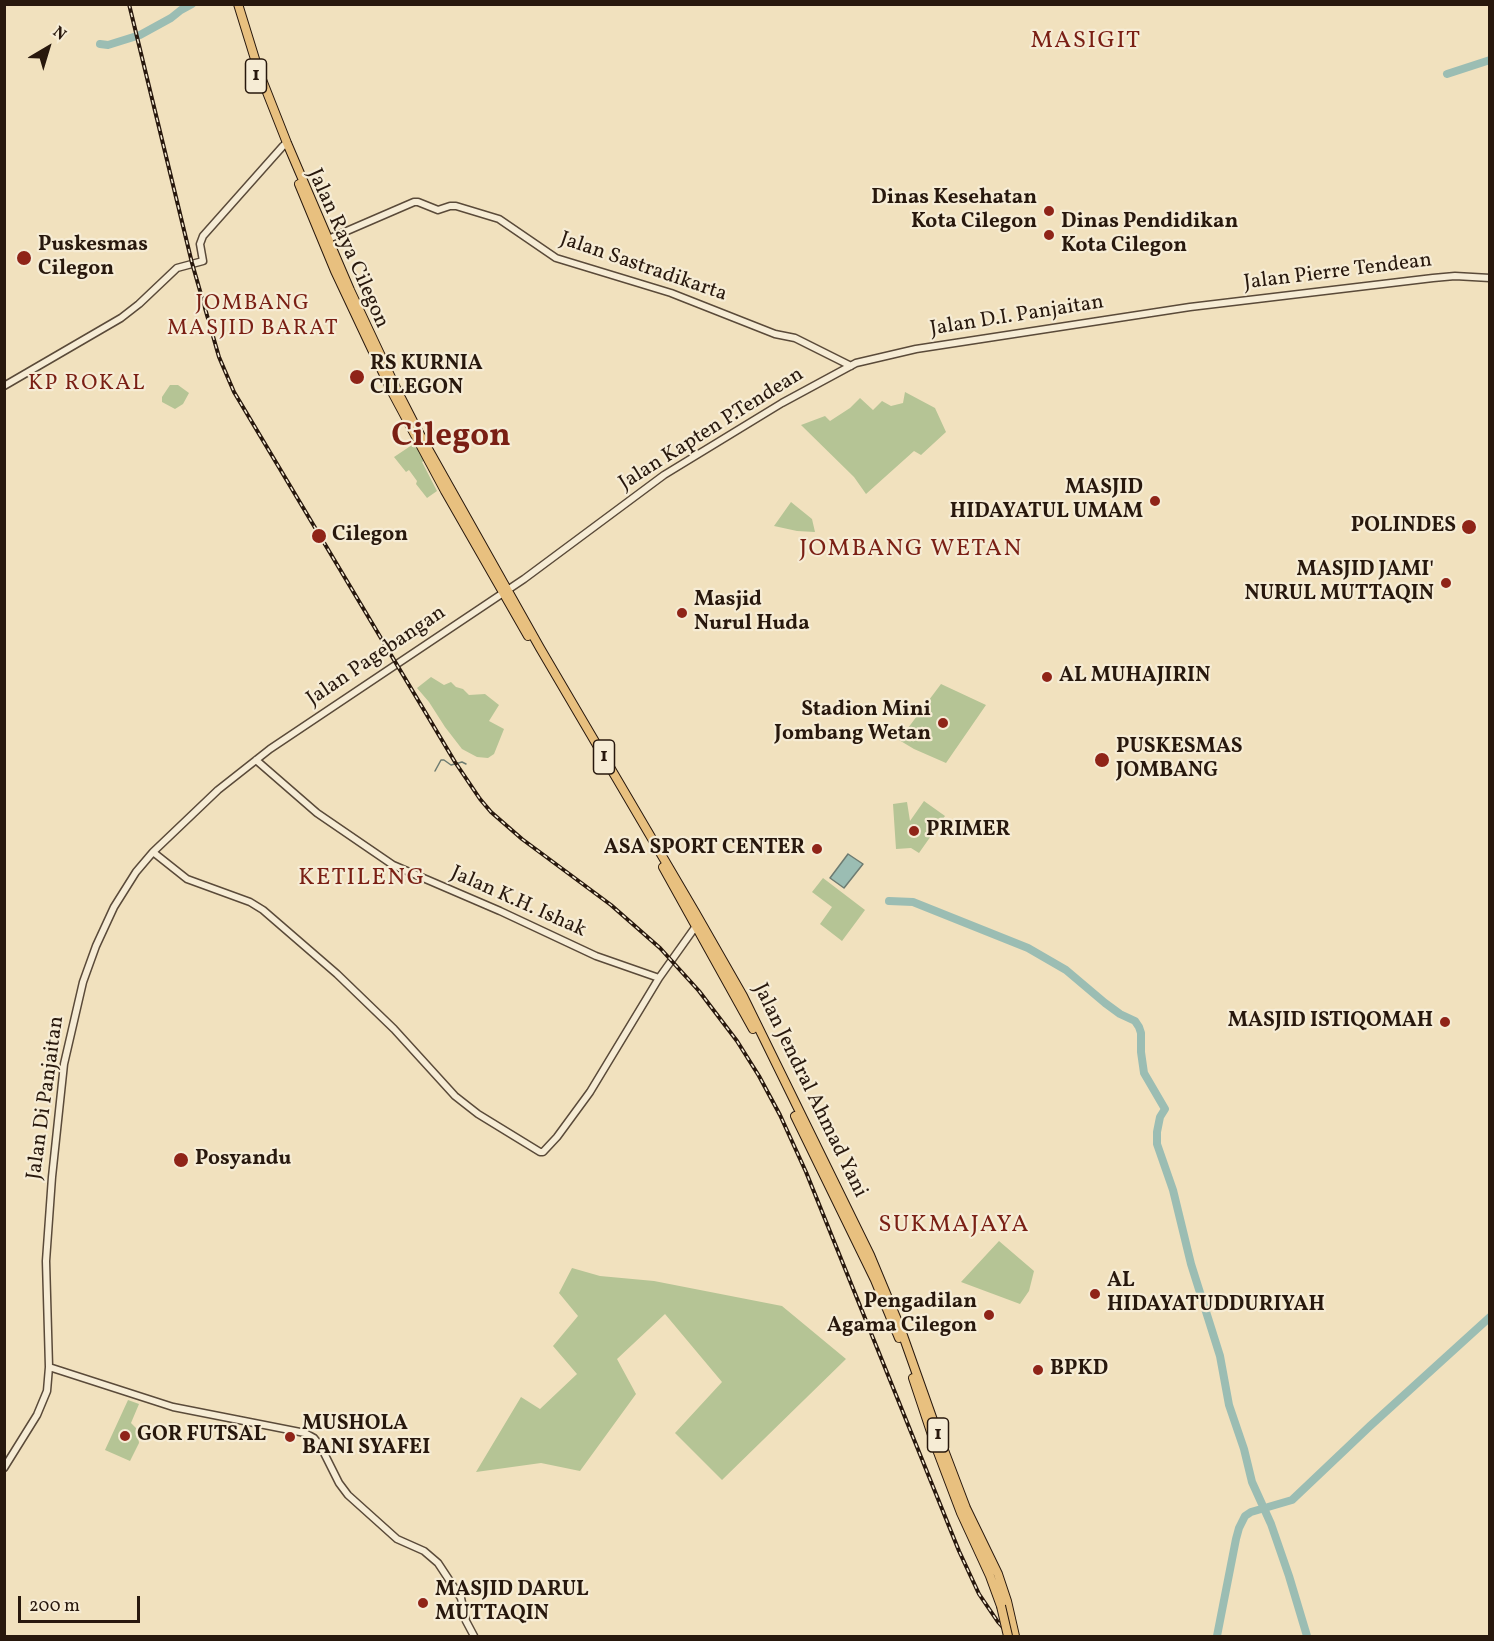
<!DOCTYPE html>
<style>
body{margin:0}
#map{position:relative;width:1494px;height:1641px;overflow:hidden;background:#f1e1be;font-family:Vollkorn,serif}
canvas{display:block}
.frame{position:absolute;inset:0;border:6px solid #28180d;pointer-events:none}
.north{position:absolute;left:18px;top:18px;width:60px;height:60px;-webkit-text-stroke:4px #f6ecd5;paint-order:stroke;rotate:38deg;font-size:16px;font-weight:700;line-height:24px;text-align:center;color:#28180d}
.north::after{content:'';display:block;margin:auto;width:21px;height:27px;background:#28180d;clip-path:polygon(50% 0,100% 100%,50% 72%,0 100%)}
.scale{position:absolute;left:18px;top:1596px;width:122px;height:27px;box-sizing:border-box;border:3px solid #28180d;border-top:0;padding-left:8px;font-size:18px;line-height:21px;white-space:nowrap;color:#28180d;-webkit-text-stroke:4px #f6ecd5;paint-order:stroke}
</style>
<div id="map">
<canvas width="1494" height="1641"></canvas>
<div class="frame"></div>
<div class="north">N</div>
<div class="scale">200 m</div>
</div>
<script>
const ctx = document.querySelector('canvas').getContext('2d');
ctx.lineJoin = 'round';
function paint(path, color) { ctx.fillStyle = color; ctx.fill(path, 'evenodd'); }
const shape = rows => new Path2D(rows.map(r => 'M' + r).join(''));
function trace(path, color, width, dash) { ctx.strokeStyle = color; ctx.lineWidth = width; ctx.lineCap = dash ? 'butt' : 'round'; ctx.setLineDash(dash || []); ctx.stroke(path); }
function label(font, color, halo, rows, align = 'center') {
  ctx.font = font + ' Vollkorn,serif'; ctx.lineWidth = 4.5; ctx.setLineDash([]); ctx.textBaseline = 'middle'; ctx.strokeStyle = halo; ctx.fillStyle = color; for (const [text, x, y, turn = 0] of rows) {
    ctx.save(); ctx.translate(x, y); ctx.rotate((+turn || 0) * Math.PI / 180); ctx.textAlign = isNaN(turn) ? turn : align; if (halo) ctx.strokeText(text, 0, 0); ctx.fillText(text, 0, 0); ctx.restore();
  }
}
paint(shape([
 [170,385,178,385,189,393,183,404,175,409,162,402,162,397],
 [905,392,935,408,946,432,921,455,914,451,866,494,854,477,801,425,825,416,830,421,850,408,860,398,873,410,882,401,891,406,903,403],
 [415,443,425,460,422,462,437,491,427,498,416,484,417,481,409,470,406,472,394,457],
 [791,502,812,519,815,532,797,531,774,526],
 [431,677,444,685,451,682,456,687,463,689,469,695,485,694,499,705,489,721,504,729,494,754,488,758,477,757,462,749,445,727,429,702,417,688],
 [941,684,986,705,946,763,914,749,899,740],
 [924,801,945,816,919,853,911,848,896,849,893,804,907,802,910,821],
 [823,878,865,910,842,941,820,924,832,907,812,892],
 [999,1241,1034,1271,1029,1291,1020,1304,961,1282],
 [572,1268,600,1276,654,1281,782,1306,846,1359,722,1480,675,1433,722,1382,665,1314,617,1359,636,1394,580,1471,541,1463,476,1472,521,1397,540,1409,577,1374,553,1346,578,1316,559,1293],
 [128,1400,139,1404,131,1423,137,1429,139,1443,130,1461,105,1450]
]), '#b5c495');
const water = shape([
 [848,854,863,864,844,888,830,878,848,854]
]);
paint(water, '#9bbdb3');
trace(water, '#6d7b71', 1.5);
trace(shape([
 [435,771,441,760,444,760,451,765,462,762,466,764]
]), '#6d7b71', 1.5);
trace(shape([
 [100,44,108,45,140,35,171,18,181,10,192,4],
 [1447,74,1490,60],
 [889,901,913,902,1028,948,1066,970,1105,1003,1120,1014,1135,1021,1139,1027,1141,1033,1141,1052,1144,1073,1165,1109,1160,1117,1157,1132,1157,1144,1173,1190,1191,1264,1220,1356,1229,1405,1244,1449,1252,1482,1271,1524,1289,1576,1307,1636],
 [1217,1636,1236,1539,1239,1528,1245,1516,1251,1512,1292,1500,1370,1426,1490,1317]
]), '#9bbdb3', 8);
const tertiary = shape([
 [326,240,414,202,418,202,438,210,450,206,456,206,499,219,556,258,671,293,775,334,795,338,851,366],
 [4,386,121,318,139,304,177,268,203,261,200,244,203,236,283,146,287,143],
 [256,760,317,813,393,865,500,911,596,956,659,978],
 [153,852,187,879,250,902,263,910,337,974,394,1029,455,1096,478,1114,540,1152,543,1152,557,1137,590,1092,659,978,696,926],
 [49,1367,173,1407,305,1433,314,1438,321,1447,339,1483,348,1495,397,1539,424,1551,438,1563,461,1598,466,1621,474,1636],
 [4,1468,37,1415,47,1391,49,1367,46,1261,52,1177,64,1064,83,982,96,946,114,907,136,872,153,852,218,790,270,749,524,579,664,475,782,403,856,363,916,349,1190,307,1433,278,1455,276,1490,278]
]);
const trunk = shape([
 [238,4,259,72,287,143,350,290,396,388,418,431,540,648,695,912,743,996,870,1255,900,1327,939,1437,966,1508,998,1574,1007,1601,1015,1636],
 [299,184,335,271,392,392,445,491,528,636],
 [663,867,753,1029],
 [795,1116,875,1280,899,1338],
 [913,1378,936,1447,961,1513,990,1576,1001,1606]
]);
trace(tertiary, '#5a4a39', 9);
trace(trunk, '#28180d', 10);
trace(tertiary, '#f6ecd5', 6);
trace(trunk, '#e8c07f', 8);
const rail = shape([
 [129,4,192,263,219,357,234,392,455,762,480,799,491,812,522,839,611,905,660,948,699,991,737,1041,759,1076,780,1115,806,1172,959,1551,979,1594,998,1622,1011,1636]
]);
trace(rail, '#28180d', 4);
trace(rail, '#f6ecd5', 1.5, [4.5]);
const trunkBridge = shape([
 [1001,1606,1008,1636]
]);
trace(trunkBridge, '#28180d', 10, []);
trace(trunkBridge, '#e8c07f', 8);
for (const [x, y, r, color] of [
 [1049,211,6,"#8f2418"],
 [1049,235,6,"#8f2418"],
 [24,258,8,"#8f2418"],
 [357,377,8,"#8f2418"],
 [1155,501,6,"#8f2418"],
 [1469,527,8,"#8f2418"],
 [319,536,8,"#8f2418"],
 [1446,583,6,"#8f2418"],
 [682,613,6,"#8f2418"],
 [1047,677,6,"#8f2418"],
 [943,723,6,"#8f2418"],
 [1102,760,8,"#8f2418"],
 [914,831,6,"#8f2418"],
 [817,849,6,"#8f2418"],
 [1445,1022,6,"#8f2418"],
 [181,1160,8,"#8f2418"],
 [1095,1294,6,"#8f2418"],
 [989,1315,6,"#8f2418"],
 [1038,1370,6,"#8f2418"],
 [125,1436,6,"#8f2418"],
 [290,1437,6,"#8f2418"],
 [423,1603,6,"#8f2418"]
]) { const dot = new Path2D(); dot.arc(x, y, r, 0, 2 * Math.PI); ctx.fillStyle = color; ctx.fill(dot); trace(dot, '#f6ecd5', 2); }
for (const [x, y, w] of [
 [256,76,21],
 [604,757,21],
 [938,1435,21]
]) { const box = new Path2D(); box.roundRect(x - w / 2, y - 17, w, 34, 4.5); ctx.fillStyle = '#f6ecd5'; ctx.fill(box); trace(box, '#28180d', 1.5); }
label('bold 20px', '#28180d', null, [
 ["1",256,76],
 ["1",604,757],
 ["1",938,1435]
]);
label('bold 21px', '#28180d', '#f6ecd5', [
 ["Dinas Kesehatan",1037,199,"right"],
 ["Kota Cilegon",1037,223,"right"],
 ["Dinas Pendidikan",1061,223],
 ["Kota Cilegon",1061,247],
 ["Puskesmas",38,246],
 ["Cilegon",38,270],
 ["RS KURNIA",370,365],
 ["CILEGON",370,389],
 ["MASJID",1143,489,"right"],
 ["HIDAYATUL UMAM",1143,513,"right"],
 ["POLINDES",1456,527,"right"],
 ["Cilegon",332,536],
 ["MASJID JAMI'",1434,571,"right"],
 ["NURUL MUTTAQIN",1434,595,"right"],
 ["Masjid",694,601],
 ["Nurul Huda",694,625],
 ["AL MUHAJIRIN",1059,677],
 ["Stadion Mini",931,711,"right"],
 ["Jombang Wetan",931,735,"right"],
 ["PUSKESMAS",1116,748],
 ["JOMBANG",1116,772],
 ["PRIMER",926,831],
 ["ASA SPORT CENTER",805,849,"right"],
 ["MASJID ISTIQOMAH",1433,1022,"right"],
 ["Posyandu",195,1160],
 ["AL",1107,1282],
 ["HIDAYATUDDURIYAH",1107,1306],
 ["Pengadilan",977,1303,"right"],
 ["Agama Cilegon",977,1327,"right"],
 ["BPKD",1050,1370],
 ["MUSHOLA",302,1425],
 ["BANI SYAFEI",302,1449],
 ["GOR FUTSAL",137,1436],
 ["MASJID DARUL",435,1591],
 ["MUTTAQIN",435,1615]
], 'left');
label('21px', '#28180d', '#f6ecd5', [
 ["Jalan Raya Cilegon",347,249,66],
 ["Jalan Sastradikarta",643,268,19],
 ["Jalan Pierre Tendean",1338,273,-7],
 ["Jalan D.I. Panjaitan",1017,317,-9],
 ["Jalan Kapten P.Tendean",712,430,-32],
 ["Jalan Pagebangan",377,657,-34],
 ["Jalan K.H. Ishak",518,903,24],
 ["Jalan Jendral Ahmad Yani",809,1091,64],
 ["Jalan Di Panjaitan",47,1098,-82]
]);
ctx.letterSpacing = '1.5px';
label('22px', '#7a1f14', '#f6ecd5', [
 ["JOMBANG",253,305],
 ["MASJID BARAT",253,330],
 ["KP ROKAL",87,385]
]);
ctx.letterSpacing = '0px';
ctx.letterSpacing = '1.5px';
label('24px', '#7a1f14', '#f6ecd5', [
 ["MASIGIT",1086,43],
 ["JOMBANG WETAN",911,551],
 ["KETILENG",362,880],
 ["SUKMAJAYA",954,1227]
]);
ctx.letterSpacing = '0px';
label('bold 33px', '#7a1f14', '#f6ecd5', [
 ["Cilegon",451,439]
]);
</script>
